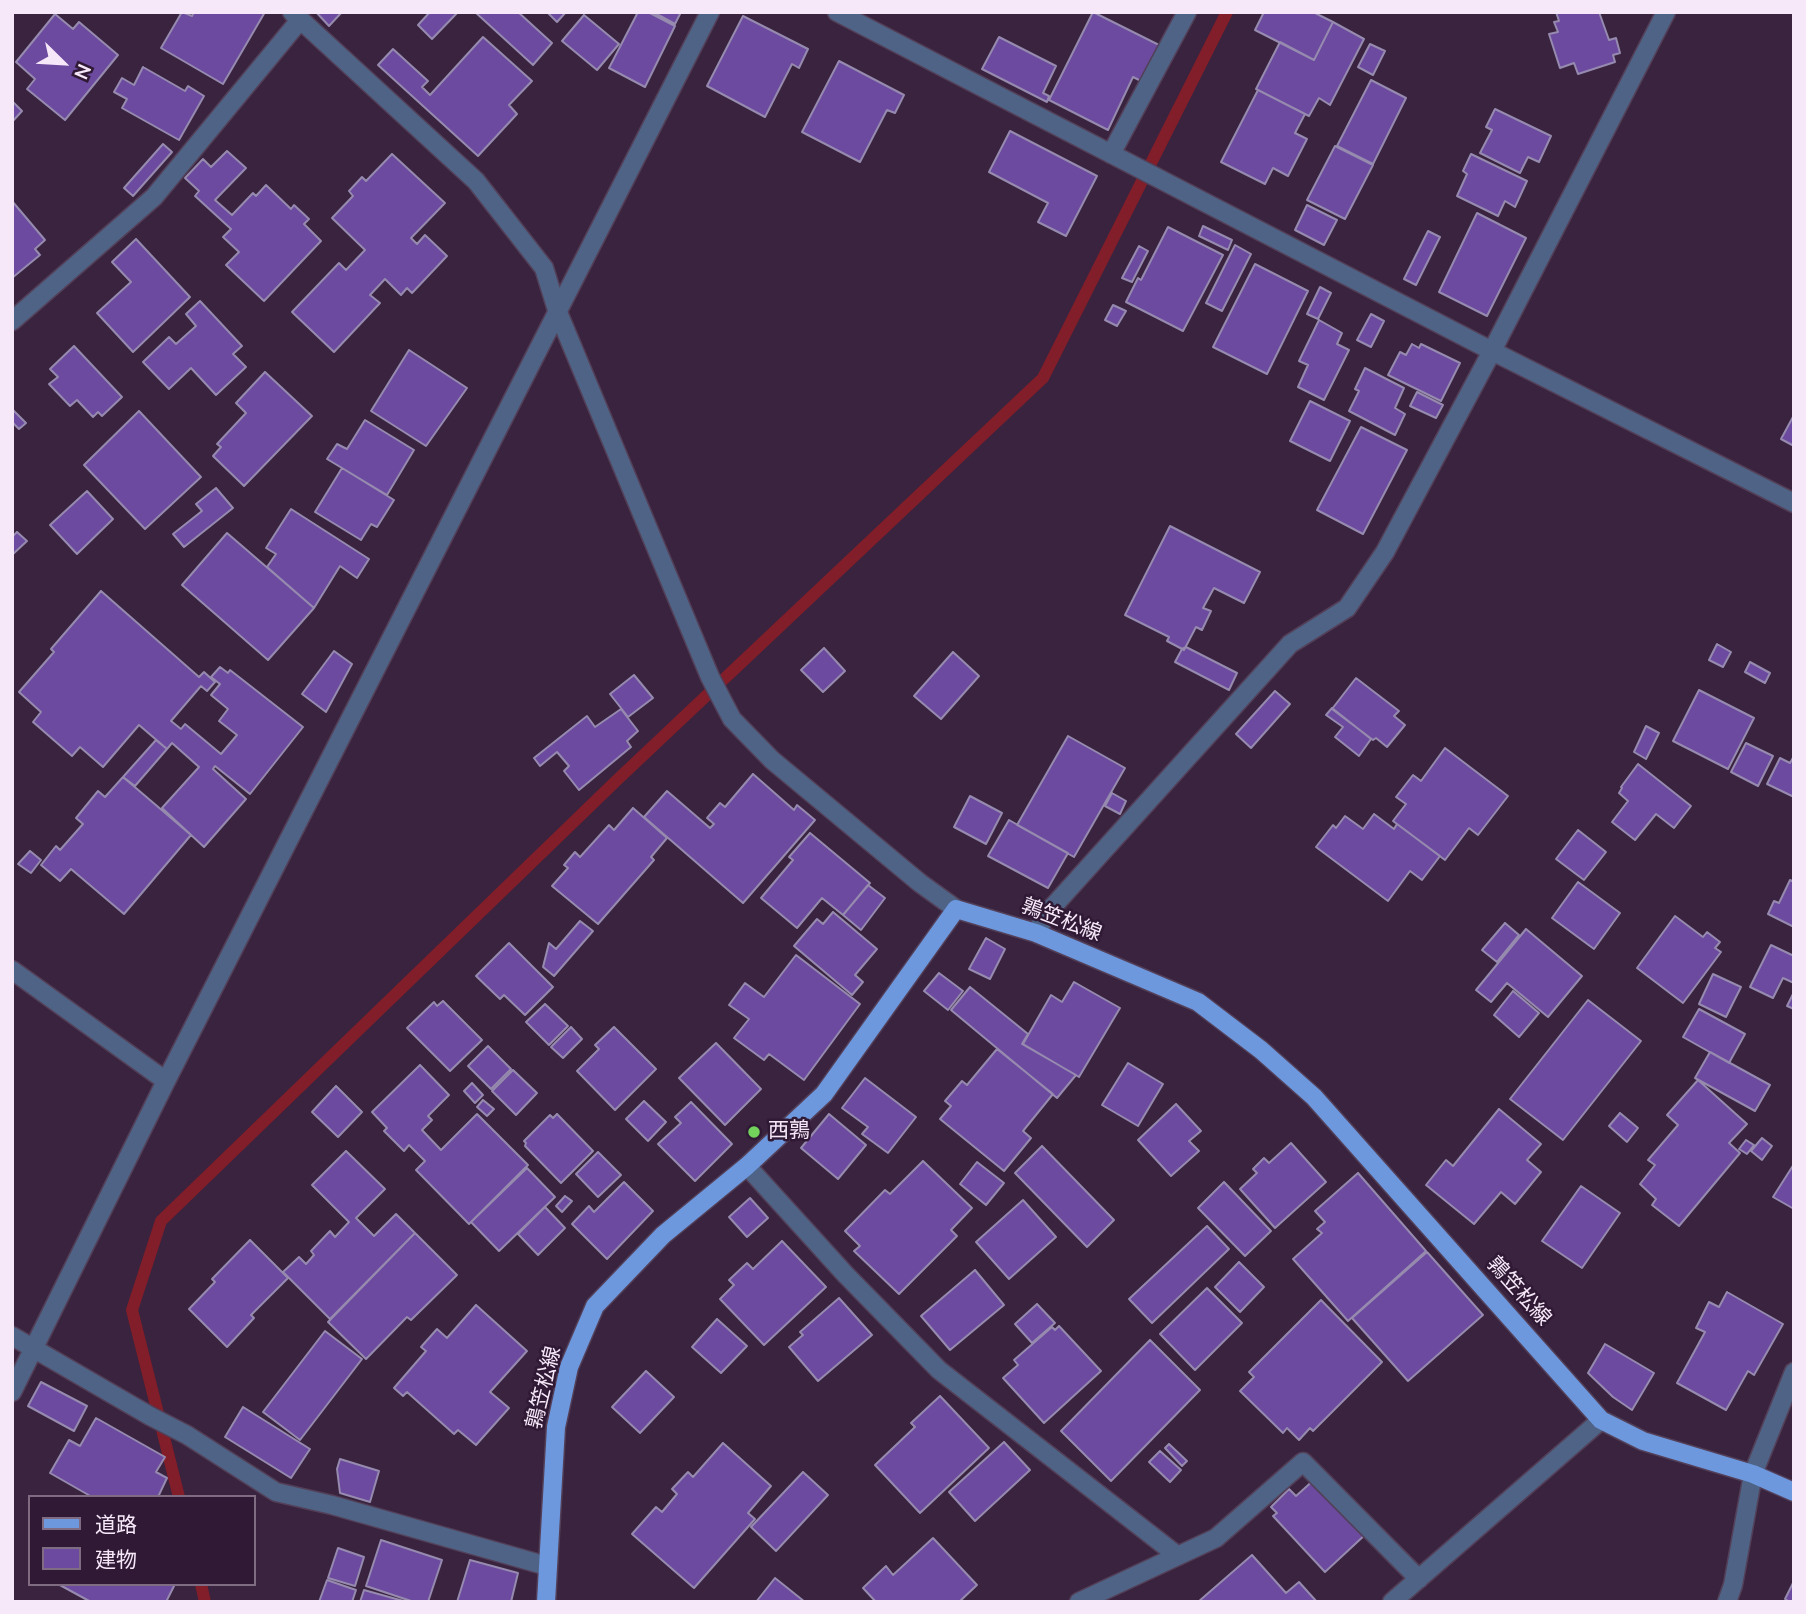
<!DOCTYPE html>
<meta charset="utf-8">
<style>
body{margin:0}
#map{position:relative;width:1806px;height:1614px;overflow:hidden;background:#39233e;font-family:"Nunito Sans","Noto Sans JP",sans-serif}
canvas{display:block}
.frame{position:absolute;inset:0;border:14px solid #f6e8f9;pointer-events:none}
.legend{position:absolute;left:28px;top:1495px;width:228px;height:91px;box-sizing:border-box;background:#2f1934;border:2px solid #7f6c83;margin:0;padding:9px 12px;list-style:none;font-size:21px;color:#f6e8f9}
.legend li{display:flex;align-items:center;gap:14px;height:35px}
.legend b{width:35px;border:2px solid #7f6c83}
.north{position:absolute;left:28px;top:28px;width:70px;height:70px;-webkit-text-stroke:5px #2f1934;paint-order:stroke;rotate:114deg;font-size:19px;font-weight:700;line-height:28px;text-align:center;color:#f6e8f9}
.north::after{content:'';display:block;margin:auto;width:24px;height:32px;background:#f6e8f9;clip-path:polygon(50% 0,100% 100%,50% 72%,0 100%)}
</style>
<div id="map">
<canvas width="1806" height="1614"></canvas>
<div class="frame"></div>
<ul class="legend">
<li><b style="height:9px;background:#6d98de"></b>道路</li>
<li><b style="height:19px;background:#6c4a9f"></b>建物</li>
</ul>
<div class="north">N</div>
</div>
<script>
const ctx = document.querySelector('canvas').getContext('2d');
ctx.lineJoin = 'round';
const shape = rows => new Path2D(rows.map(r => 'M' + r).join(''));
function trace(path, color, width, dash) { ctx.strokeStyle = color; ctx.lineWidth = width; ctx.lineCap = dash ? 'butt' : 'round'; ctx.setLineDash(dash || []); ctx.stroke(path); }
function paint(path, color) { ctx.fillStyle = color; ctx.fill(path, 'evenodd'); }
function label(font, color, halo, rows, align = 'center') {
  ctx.font = font + ' "Nunito Sans","Noto Sans JP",sans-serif'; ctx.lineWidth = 5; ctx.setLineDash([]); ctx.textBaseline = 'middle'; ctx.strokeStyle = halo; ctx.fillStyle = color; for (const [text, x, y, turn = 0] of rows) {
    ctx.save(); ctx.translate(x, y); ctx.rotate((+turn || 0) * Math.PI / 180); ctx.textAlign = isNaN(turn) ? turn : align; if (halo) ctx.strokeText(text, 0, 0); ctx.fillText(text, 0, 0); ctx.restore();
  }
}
trace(shape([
 [179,1497,132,1310,161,1221,616,781,1043,378,1227,12],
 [201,1584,205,1602]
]), '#821e29', 12);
const building = shape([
 [182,12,192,16,194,12,265,12,223,84,161,48,182,12],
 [316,12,342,12,329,26,316,12],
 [430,12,458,12,432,39,418,25,430,12],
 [475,12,518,12,552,43,533,65,475,12],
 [547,12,566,12,557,22,547,12],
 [638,12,648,12,675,26,645,87,609,68,638,12],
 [653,12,681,12,675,24,653,12],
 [1093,12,1163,47,1145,83,1133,77,1108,130,1049,100,1093,12],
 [1264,12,1313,12,1333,22,1314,60,1255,30,1264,12],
 [1556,12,1599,12,1609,40,1616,38,1620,53,1613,55,1615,62,1578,74,1574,63,1560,68,1549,34,1558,32,1554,22,1559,21,1556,12],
 [55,14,73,29,79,22,118,55,65,120,27,89,35,79,16,62,55,14],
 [584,15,619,44,597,70,562,41,584,15],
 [743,16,808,49,799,68,792,64,765,117,707,86,743,16],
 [1333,22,1364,39,1330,105,1319,98,1309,116,1256,89,1280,42,1314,60,1333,22],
 [483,37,532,81,509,105,517,114,478,156,378,65,393,49,428,81,422,87,430,95,483,37],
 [999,37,1056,66,1043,93,1049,96,1047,102,982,69,999,37],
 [1370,44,1385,51,1373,75,1358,67,1370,44],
 [839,61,904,95,895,113,887,110,860,162,802,132,839,61],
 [143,67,185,91,188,86,204,96,179,140,122,108,127,99,114,92,122,78,134,85,143,67],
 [1371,80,1406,98,1373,164,1337,146,1371,80],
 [1258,90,1305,114,1295,133,1307,139,1288,176,1273,168,1265,184,1221,162,1258,90],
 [12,101,22,111,12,122,12,101],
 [1495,109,1551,136,1539,162,1528,157,1520,173,1480,153,1492,130,1486,127,1495,109],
 [1010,131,1097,176,1066,236,1038,222,1048,203,989,172,1010,131],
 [163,144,172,152,133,196,124,188,163,144],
 [1335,146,1373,165,1345,219,1307,200,1335,146],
 [227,151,246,168,215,200,232,215,253,193,256,196,266,185,291,209,294,205,309,219,304,224,321,241,264,301,226,265,239,252,223,237,231,229,195,196,199,191,185,178,203,159,211,167,227,151],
 [392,154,445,203,411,238,417,244,425,235,447,256,412,293,407,288,401,295,385,279,370,295,380,303,334,352,292,312,339,263,346,270,365,250,332,218,353,196,349,191,362,177,366,181,392,154],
 [1471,154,1527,181,1515,207,1505,201,1498,216,1457,196,1467,174,1463,171,1471,154],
 [12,201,45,240,35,249,40,255,12,278,12,201],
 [1307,205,1337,220,1324,245,1295,230,1307,205],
 [1477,213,1526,238,1487,316,1439,292,1477,213],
 [1203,226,1232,240,1228,250,1199,236,1203,226],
 [1168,227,1223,255,1183,331,1126,302,1138,278,1141,280,1168,227],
 [1428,231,1440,237,1416,285,1404,279,1428,231],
 [136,239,190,297,133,352,97,313,131,282,112,262,136,239],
 [1235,245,1251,254,1222,311,1206,303,1235,245],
 [1139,246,1148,251,1132,282,1122,278,1139,246],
 [1255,264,1308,291,1267,374,1213,347,1255,264],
 [1320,287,1331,293,1318,319,1307,314,1320,287],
 [200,301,242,346,233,354,246,367,216,395,191,368,169,389,143,362,169,337,176,344,196,326,186,314,200,301],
 [1113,305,1126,311,1117,326,1105,320,1113,305],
 [1371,314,1384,321,1371,347,1357,340,1371,314],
 [1319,320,1342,333,1337,344,1349,350,1324,400,1298,387,1308,365,1299,361,1319,320],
 [1412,344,1419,348,1421,344,1460,363,1441,401,1388,375,1400,352,1406,355,1412,344],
 [74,346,122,397,102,416,98,412,93,417,77,400,70,406,49,384,58,377,50,369,74,346],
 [409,350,467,388,426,446,371,411,409,350],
 [1365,368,1404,388,1395,408,1405,414,1395,435,1349,411,1359,391,1355,389,1365,368],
 [265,372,312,416,244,486,213,456,221,447,217,444,246,413,236,403,265,372],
 [1417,392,1443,405,1436,418,1410,406,1417,392],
 [1310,401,1350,421,1330,461,1290,441,1310,401],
 [13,410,26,423,19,429,12,422,13,410],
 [139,411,201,477,145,529,84,465,139,411],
 [1794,415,1794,446,1781,439,1794,415],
 [365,420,414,450,387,495,327,459,337,444,347,449,365,420],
 [1361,427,1407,450,1363,534,1317,510,1361,427],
 [342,468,394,500,377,527,371,524,361,540,315,512,342,468],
 [216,488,233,508,184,547,173,534,202,511,196,504,216,488],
 [87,491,113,519,77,554,50,525,87,491],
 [291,509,369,559,357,578,340,566,314,608,267,567,276,554,266,548,291,509],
 [1170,526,1260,572,1244,603,1214,588,1203,608,1211,611,1202,630,1196,627,1184,650,1167,641,1169,637,1125,615,1170,526],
 [17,532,27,541,12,555,12,537,17,532],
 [227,533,314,608,268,660,182,585,227,533],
 [101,591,199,677,204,672,215,682,207,691,201,686,171,721,181,729,185,724,221,754,237,735,219,721,228,709,211,695,220,684,211,677,220,667,228,673,230,670,303,727,250,794,215,766,213,769,246,799,204,847,162,808,199,767,172,743,167,749,139,725,103,767,80,747,72,756,33,722,41,712,19,692,54,652,51,649,101,591],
 [1717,644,1731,652,1723,667,1709,660,1717,644],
 [1186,647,1237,673,1229,690,1175,662,1182,649,1186,647],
 [824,648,845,671,823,692,801,670,824,648],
 [334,651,352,664,326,712,302,694,334,651],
 [953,652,979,676,941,719,914,696,953,652],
 [1750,662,1770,673,1765,683,1745,672,1750,662],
 [634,675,653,698,628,717,610,694,634,675],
 [1356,678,1399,711,1394,716,1405,725,1387,747,1376,738,1373,740,1332,709,1356,678],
 [1699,690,1754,718,1728,769,1673,741,1699,690],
 [1275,691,1290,704,1251,748,1236,734,1275,691],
 [1332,708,1371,739,1359,756,1335,737,1343,727,1326,715,1332,708],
 [621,709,638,731,627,741,631,747,579,790,564,771,569,766,557,752,540,766,534,758,587,716,595,727,621,709],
 [1646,726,1659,733,1646,759,1634,752,1646,726],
 [1068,736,1125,768,1074,857,1017,825,1068,736],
 [156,740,167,749,135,786,123,777,156,740],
 [1746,743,1773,756,1758,786,1731,772,1746,743],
 [1445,748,1508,796,1478,835,1469,828,1445,860,1393,821,1406,804,1396,797,1413,775,1421,781,1445,748],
 [1794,756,1794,797,1767,784,1780,758,1790,763,1794,756],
 [1638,764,1691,806,1674,828,1656,814,1635,840,1612,822,1628,801,1619,793,1622,788,1621,787,1638,764],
 [753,774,794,810,797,805,815,820,743,903,644,817,667,791,710,828,714,824,707,818,720,803,725,807,753,774],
 [123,777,191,835,124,914,71,869,60,881,41,865,56,846,60,850,83,824,76,818,98,791,105,797,123,777],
 [1112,793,1126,801,1120,814,1105,806,1112,793],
 [970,796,1002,813,986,844,954,827,970,796],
 [633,808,667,838,651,857,654,860,598,924,552,886,568,868,564,865,575,852,580,857,609,825,614,830,633,808],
 [1374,814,1394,829,1397,824,1440,856,1422,880,1410,871,1388,901,1316,847,1333,825,1336,828,1345,816,1363,829,1374,814],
 [1009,820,1068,853,1048,888,988,856,1009,820],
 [1578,830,1606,852,1584,880,1556,859,1578,830],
 [810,833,870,883,843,915,822,898,797,928,761,898,793,860,789,857,810,833],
 [30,851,41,860,31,873,18,864,30,851],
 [1790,880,1794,882,1794,927,1768,914,1774,901,1779,903,1790,880],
 [1578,882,1620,913,1594,949,1552,918,1578,882],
 [868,885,885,898,861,930,843,915,868,885],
 [833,912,877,949,855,975,863,982,852,995,794,946,817,919,823,924,833,912],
 [1675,916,1703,937,1707,932,1720,942,1715,948,1721,952,1683,1003,1637,968,1675,916],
 [580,921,593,931,554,976,543,967,549,943,556,949,580,921],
 [1505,923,1519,935,1497,962,1482,950,1505,923],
 [1526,929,1582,976,1548,1017,1507,983,1491,1002,1476,990,1526,929],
 [986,938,1005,949,990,979,969,969,986,938],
 [509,943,553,987,525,1015,504,995,500,999,476,976,509,943],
 [1771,945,1794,956,1794,983,1783,978,1773,998,1750,987,1771,945],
 [796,955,860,1004,804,1080,769,1054,764,1060,734,1038,749,1019,729,1005,745,983,764,997,796,955],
 [939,973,963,991,948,1010,924,991,939,973],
 [1713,974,1741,987,1726,1017,1699,1004,1713,974],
 [1074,982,1120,1008,1079,1077,1023,1044,1051,995,1062,1002,1074,982],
 [970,987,1028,1034,1022,1044,1076,1075,1057,1098,951,1010,970,987],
 [1513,991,1539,1013,1519,1037,1494,1015,1513,991],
 [1794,992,1794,1009,1787,1006,1794,992],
 [1588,1000,1641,1041,1563,1140,1510,1099,1588,1000],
 [443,1001,482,1040,450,1071,407,1028,434,1002,437,1006,443,1001],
 [545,1004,568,1026,549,1045,526,1022,545,1004],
 [1699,1009,1745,1034,1729,1063,1683,1037,1699,1009],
 [571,1027,582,1039,563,1058,551,1047,571,1027],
 [614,1027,656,1069,615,1110,577,1071,599,1049,595,1045,614,1027],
 [716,1043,761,1089,725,1125,679,1078,716,1043],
 [488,1046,511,1069,491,1089,468,1066,488,1046],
 [997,1049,1053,1094,1023,1131,1031,1138,1004,1171,940,1119,951,1106,945,1101,962,1081,967,1085,997,1049],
 [1710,1052,1770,1085,1755,1111,1695,1078,1710,1052],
 [1128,1063,1163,1084,1138,1126,1102,1105,1128,1063],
 [420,1065,449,1095,428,1116,432,1120,422,1130,441,1150,477,1114,528,1165,469,1224,416,1170,425,1161,409,1145,404,1151,384,1131,387,1128,372,1112,420,1065],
 [513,1070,537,1093,516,1115,492,1091,513,1070],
 [865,1078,916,1117,888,1153,862,1134,868,1127,842,1108,865,1078],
 [1698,1080,1747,1124,1729,1143,1740,1153,1679,1226,1652,1205,1656,1199,1640,1184,1655,1165,1648,1160,1678,1125,1667,1115,1698,1080],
 [472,1083,483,1095,475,1103,464,1091,472,1083],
 [336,1086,362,1112,338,1137,312,1112,336,1086],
 [483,1100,494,1109,487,1116,477,1107,483,1100],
 [644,1101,666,1122,648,1141,626,1119,644,1101],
 [691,1102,732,1144,695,1181,658,1144,681,1123,675,1117,691,1102],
 [1176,1104,1201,1131,1189,1141,1199,1151,1171,1176,1138,1140,1176,1104],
 [1499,1109,1541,1144,1527,1160,1541,1172,1515,1204,1501,1192,1474,1224,1426,1185,1446,1160,1453,1166,1499,1109],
 [1620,1113,1638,1128,1627,1142,1609,1126,1620,1113],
 [557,1114,593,1151,561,1183,525,1146,526,1143,524,1141,550,1115,553,1118,557,1114],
 [829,1114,866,1145,838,1179,801,1148,829,1114],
 [1762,1138,1772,1146,1762,1160,1751,1151,1762,1138],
 [1746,1140,1754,1145,1747,1154,1739,1149,1746,1140],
 [1291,1143,1326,1182,1275,1228,1240,1189,1257,1173,1253,1169,1264,1158,1269,1163,1291,1143],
 [1042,1146,1114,1220,1087,1247,1015,1173,1042,1146],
 [346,1151,385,1189,356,1218,374,1236,396,1214,415,1233,330,1319,283,1272,299,1257,306,1264,314,1255,311,1251,330,1231,335,1237,349,1222,312,1185,346,1151],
 [598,1152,621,1175,598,1197,576,1174,598,1152],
 [923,1161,972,1208,951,1230,957,1236,899,1294,854,1251,860,1246,845,1231,885,1190,890,1194,923,1161],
 [977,1162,1004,1183,986,1205,960,1184,977,1162],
 [1794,1164,1794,1209,1773,1197,1794,1164],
 [527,1168,555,1197,499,1251,471,1222,527,1168],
 [1358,1173,1426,1251,1348,1321,1293,1259,1322,1233,1317,1229,1325,1222,1315,1211,1358,1173],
 [624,1182,653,1211,607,1259,572,1224,589,1206,594,1212,624,1182],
 [1224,1182,1271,1231,1245,1256,1198,1208,1224,1182],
 [1581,1186,1620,1213,1582,1268,1542,1241,1581,1186],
 [565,1196,572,1201,562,1212,556,1206,565,1196],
 [750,1198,768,1218,747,1237,729,1217,750,1198],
 [1023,1200,1056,1237,1009,1279,976,1242,1023,1200],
 [545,1207,565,1228,538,1255,518,1234,545,1207],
 [1207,1226,1229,1249,1152,1323,1129,1299,1207,1226],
 [415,1233,457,1275,411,1320,407,1317,366,1359,328,1322,415,1233],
 [250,1240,288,1278,251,1315,254,1318,227,1347,189,1309,215,1282,212,1279,250,1240],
 [782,1241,826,1287,764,1345,720,1299,734,1285,729,1280,747,1263,753,1269,782,1241],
 [1427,1252,1483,1315,1408,1381,1352,1318,1427,1252],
 [1239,1262,1264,1287,1240,1312,1215,1287,1239,1262],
 [975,1270,1004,1305,950,1350,921,1316,975,1270],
 [1207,1288,1242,1323,1195,1370,1160,1334,1207,1288],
 [1727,1292,1783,1324,1754,1375,1748,1371,1726,1410,1677,1383,1705,1332,1696,1328,1709,1302,1719,1307,1727,1292],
 [839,1298,872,1335,818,1381,789,1347,803,1335,800,1332,839,1298],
 [1321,1300,1382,1362,1313,1431,1310,1428,1299,1440,1287,1428,1283,1433,1240,1391,1254,1377,1249,1372,1321,1300],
 [1037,1304,1055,1323,1032,1343,1015,1324,1037,1304],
 [476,1305,527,1351,490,1392,509,1408,476,1445,458,1430,454,1434,407,1392,403,1396,394,1388,426,1351,421,1347,437,1329,447,1338,476,1305],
 [717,1319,747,1346,721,1373,692,1347,717,1319],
 [1059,1326,1101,1371,1044,1423,1003,1378,1018,1365,1014,1360,1052,1327,1055,1330,1059,1326],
 [325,1331,362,1359,300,1440,263,1412,325,1331],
 [1150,1340,1200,1390,1111,1481,1061,1431,1150,1340],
 [1605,1344,1654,1373,1632,1410,1613,1397,1588,1373,1605,1344],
 [646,1371,674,1397,640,1433,612,1407,646,1371],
 [41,1382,87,1406,74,1431,28,1406,41,1382],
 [940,1396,989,1448,920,1513,875,1465,915,1427,911,1423,940,1396],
 [243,1407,310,1449,291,1478,225,1437,243,1407],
 [96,1418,165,1457,156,1472,167,1478,158,1497,92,1497,50,1473,69,1440,80,1446,96,1418],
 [1004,1442,1030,1470,975,1521,949,1492,1004,1442],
 [723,1443,771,1486,748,1513,755,1519,694,1588,632,1534,656,1507,662,1512,677,1494,672,1489,688,1472,693,1477,723,1443],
 [1169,1444,1187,1461,1182,1466,1165,1448,1169,1444],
 [1160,1451,1181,1470,1170,1482,1149,1462,1160,1451],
 [340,1459,379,1471,370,1502,340,1493,337,1469,340,1459],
 [803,1472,828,1495,776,1551,751,1527,803,1472],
 [1316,1478,1367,1533,1325,1572,1273,1516,1277,1513,1271,1507,1289,1489,1296,1496,1316,1478],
 [933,1538,977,1585,959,1602,876,1602,863,1588,886,1566,893,1575,933,1538],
 [381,1540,442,1560,428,1602,414,1602,366,1586,381,1540],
 [338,1548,364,1557,355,1586,328,1578,338,1548],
 [1252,1555,1286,1593,1299,1582,1317,1602,1198,1602,1252,1555],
 [470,1560,518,1573,511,1602,457,1602,470,1560],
 [775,1578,805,1602,756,1602,775,1578],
 [327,1580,356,1590,352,1602,319,1602,327,1580],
 [1794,1581,1794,1602,1790,1602,1785,1599,1794,1581],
 [58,1584,175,1584,166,1602,91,1602,58,1584],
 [364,1590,407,1602,360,1602,364,1590]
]);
paint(building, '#6c4a9f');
trace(building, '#968aaf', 2);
const minor = shape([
 [292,12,476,181,544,268,557,310,710,677,732,719,772,760,920,883,956,909],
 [837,12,1492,351,1794,503],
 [1111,154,1187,12],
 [12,321,154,197,300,20],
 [1036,933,1048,912,1290,644,1347,608,1385,552,1492,351,1666,12],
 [12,970,166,1081],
 [747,1166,845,1274,939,1370,1178,1556],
 [12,1336,150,1416,187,1435,276,1492,332,1505,547,1566],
 [12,1392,166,1081,710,12],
 [1079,1602,1216,1538,1303,1462,1419,1579],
 [1392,1602,1601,1420],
 [1727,1602,1733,1585,1753,1474,1794,1372]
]);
const major = shape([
 [546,1602,556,1427,569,1367,595,1306,663,1235,747,1166,824,1094,956,909,1036,933,1198,1002,1261,1050,1314,1097,1601,1420,1643,1441,1753,1474,1794,1492]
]);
trace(minor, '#533f58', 21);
trace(major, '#533f58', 21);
trace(minor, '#4e6385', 18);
trace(major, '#6d98de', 18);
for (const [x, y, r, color] of [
 [754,1132,7,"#73d25c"]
]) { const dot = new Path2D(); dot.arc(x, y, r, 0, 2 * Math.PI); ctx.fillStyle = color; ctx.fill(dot); trace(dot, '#2f1934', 2.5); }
label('21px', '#f6e8f9', '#2f1934', [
 ["鶉笠松線",1061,921,21],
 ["鶉笠松線",1518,1292,48],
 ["鶉笠松線",545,1388,-76]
]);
label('21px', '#f6e8f9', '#2f1934', [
 ["西鶉",768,1132]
], 'left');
</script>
